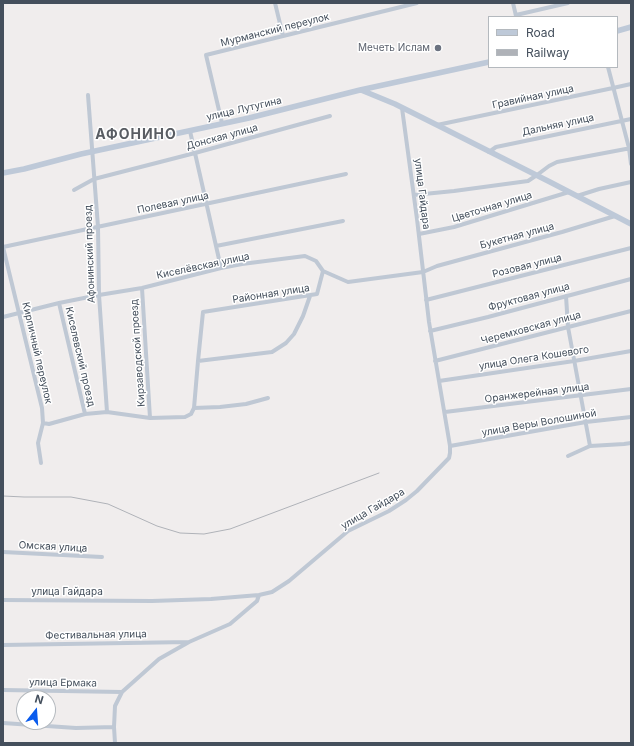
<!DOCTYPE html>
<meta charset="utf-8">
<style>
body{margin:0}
#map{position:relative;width:634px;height:746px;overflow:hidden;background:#f0eded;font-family:Inter,sans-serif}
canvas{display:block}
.frame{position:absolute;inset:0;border:4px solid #444f5c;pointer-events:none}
.legend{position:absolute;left:488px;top:16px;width:130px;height:52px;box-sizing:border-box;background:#fff;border:1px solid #b4b9be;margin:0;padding:5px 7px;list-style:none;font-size:12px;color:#444f5c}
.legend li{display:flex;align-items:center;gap:8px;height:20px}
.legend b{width:20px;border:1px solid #b4b9be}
.north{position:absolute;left:16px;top:690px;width:40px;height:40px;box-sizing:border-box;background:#fff;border:1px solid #b4b9be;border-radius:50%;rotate:17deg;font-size:11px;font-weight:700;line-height:16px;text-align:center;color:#444f5c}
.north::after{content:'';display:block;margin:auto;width:14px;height:18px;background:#0a5ced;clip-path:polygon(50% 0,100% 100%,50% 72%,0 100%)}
</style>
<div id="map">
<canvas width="634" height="746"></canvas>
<div class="frame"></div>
<ul class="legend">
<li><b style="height:5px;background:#bec9d8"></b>Road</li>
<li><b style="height:5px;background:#afb2b8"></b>Railway</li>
</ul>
<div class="north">N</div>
</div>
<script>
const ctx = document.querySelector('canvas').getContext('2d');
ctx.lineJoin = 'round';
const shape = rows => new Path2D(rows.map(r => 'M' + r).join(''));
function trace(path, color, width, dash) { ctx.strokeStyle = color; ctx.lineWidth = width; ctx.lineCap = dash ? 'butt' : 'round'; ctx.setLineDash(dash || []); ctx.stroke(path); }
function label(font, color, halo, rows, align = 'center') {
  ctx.font = font + ' Inter,sans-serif'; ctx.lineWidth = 3; ctx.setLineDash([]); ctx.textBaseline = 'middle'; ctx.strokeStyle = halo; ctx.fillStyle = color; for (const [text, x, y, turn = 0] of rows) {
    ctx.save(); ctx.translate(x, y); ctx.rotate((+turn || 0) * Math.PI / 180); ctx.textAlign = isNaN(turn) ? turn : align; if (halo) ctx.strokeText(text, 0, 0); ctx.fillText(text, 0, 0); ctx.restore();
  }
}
trace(shape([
 [275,3,283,36],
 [513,3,516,16],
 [516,15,568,3],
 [608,67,629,148,631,164],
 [88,95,98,227,99,295,107,412],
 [222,123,206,55,417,3],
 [437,125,613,88,631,84],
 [190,131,221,268],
 [489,152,496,147,631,119],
 [74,190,94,179,195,153,330,116],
 [414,195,454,191,528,181,537,175,549,166,557,162,631,148],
 [577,196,599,189,631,182],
 [419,234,454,227,569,192],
 [216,246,343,221],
 [3,247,346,174],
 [3,247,42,408,43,423,38,443,41,463],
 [142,288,150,418],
 [566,296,568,327,590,446,568,456],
 [426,300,631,248],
 [59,303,85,414],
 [3,317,59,303,99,295,142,288,221,268,242,264,305,256,316,261,323,271,348,282,423,272,437,266,562,232,615,216],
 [430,331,488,317,631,279],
 [198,361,272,352,286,343,294,334,303,316,310,296],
 [435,361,631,311],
 [439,381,574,361,631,351],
 [194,408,220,407,246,404,268,398],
 [445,412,631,389],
 [43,423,49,424,85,414,107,412,150,418,185,417,191,414,194,408,198,361,203,312,317,294,323,271],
 [450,446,586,422,631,417],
 [590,446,624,444,631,443],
 [3,552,102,557],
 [3,600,152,601,211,599,259,595,272,592,289,581,348,531,389,511,406,500,417,491,449,458,450,453,450,446,429,322,417,219,402,108],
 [3,645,189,642],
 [3,690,122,692],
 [3,723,76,728,114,727],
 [115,743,114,727,115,706,122,692,159,659,189,642,230,624,257,601,259,595]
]), '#bfc8d4', 4);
trace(shape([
 [617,31,631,27],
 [361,90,395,104,437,125,550,182,631,224],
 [3,173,24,169,81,154,249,118,360,90,489,62]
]), '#bec9d8', 5.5);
trace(shape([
 [3,496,24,497,71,497,108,504,157,526,180,533,204,534,230,529,379,473]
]), '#afb2b8', 1);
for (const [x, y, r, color] of [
 [438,48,4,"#6b7280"]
]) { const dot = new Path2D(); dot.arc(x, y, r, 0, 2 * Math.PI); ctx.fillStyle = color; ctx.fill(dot); trace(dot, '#fff', 1.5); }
label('10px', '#444f5c', '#fff', [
 ["Мурманский переулок",275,30,-14],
 ["Гравийная улица",533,97,-12],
 ["улица Лутугина",244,109,-13],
 ["Дальняя улица",558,125,-12],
 ["Донская улица",222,137,-15],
 ["улица Гайдара",422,194,83],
 ["Полевая улица",173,203,-12],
 ["Цветочная улица",492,207,-17],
 ["Букетная улица",517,236,-15],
 ["Афонинский проезд",90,254,-92],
 ["Киселёвская улица",203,266,-12],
 ["Розовая улица",527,266,-14],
 ["Районная улица",271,294,-9],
 ["Фруктовая улица",529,297,-15],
 ["Черемховская улица",531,328,-15],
 ["Кирпичный переулок",37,353,77],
 ["Кирзаводской проезд",138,353,-94],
 ["Киселевский проезд",80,357,77],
 ["улица Олега Кошевого",534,358,-9],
 ["Оранжерейная улица",537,393,-7],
 ["улица Веры Волошиной",539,423,-10],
 ["улица Гайдара",373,509,-30],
 ["Омская улица",53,547,3],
 ["улица Гайдара",67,592],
 ["Фестивальная улица",96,635,-1],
 ["улица Ермака",63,683,1]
]);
label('10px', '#5b616d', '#fff', [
 ["Мечеть Ислам",430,48]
], 'right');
ctx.letterSpacing = '1px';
label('bold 14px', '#595d63', '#fff', [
 ["АФОНИНО",136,135]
]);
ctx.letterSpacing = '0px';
</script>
